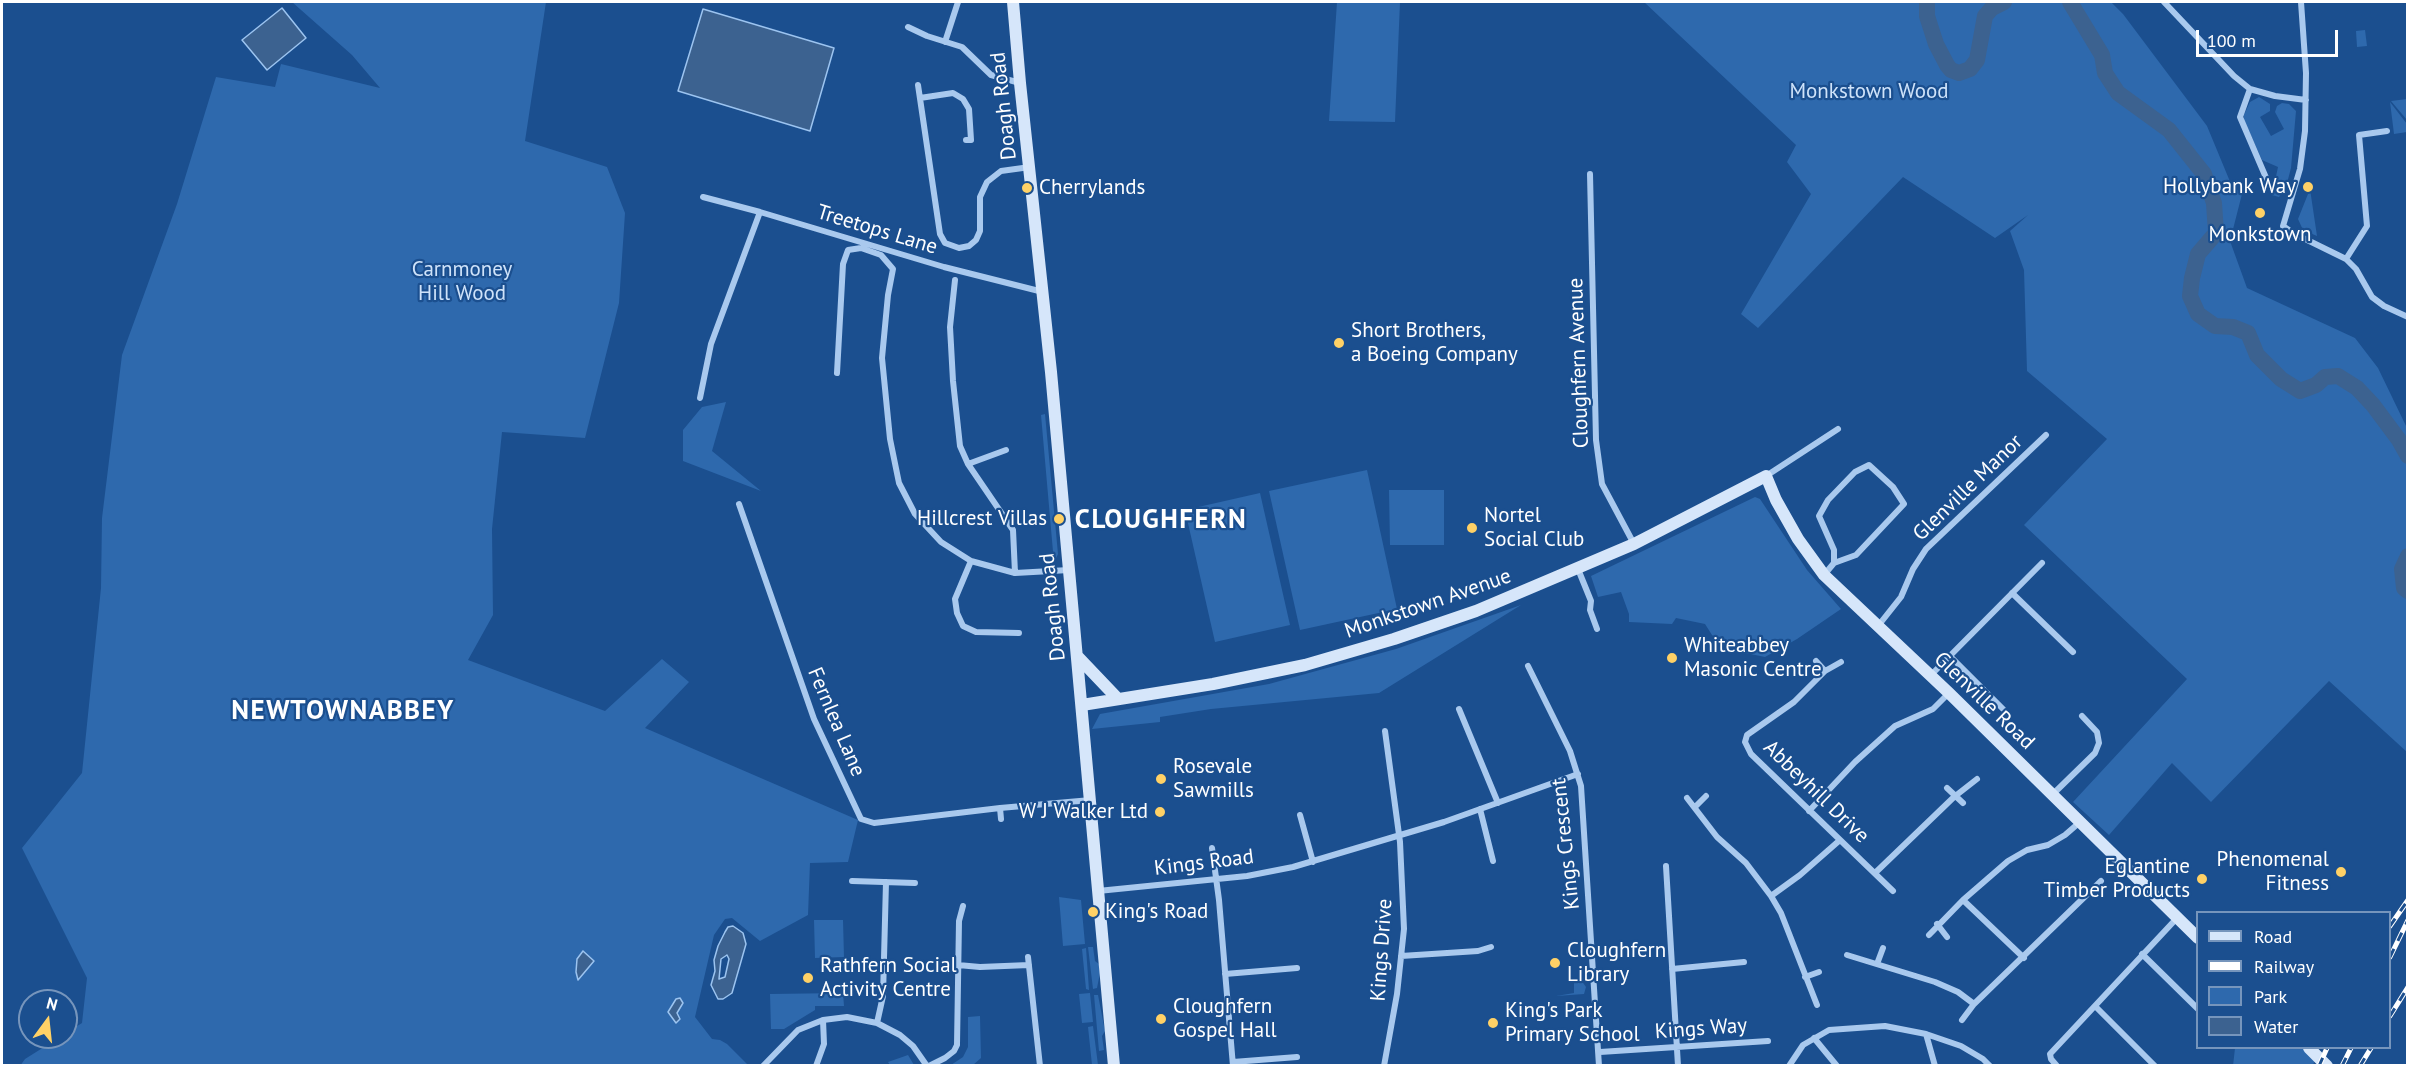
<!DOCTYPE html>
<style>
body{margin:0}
#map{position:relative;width:2409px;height:1067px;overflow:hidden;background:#1b4f8f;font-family:"PT Sans",sans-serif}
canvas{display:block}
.frame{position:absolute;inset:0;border:3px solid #fff;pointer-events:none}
.legend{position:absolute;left:2196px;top:911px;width:195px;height:138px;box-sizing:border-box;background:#1b4f8f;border:2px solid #7695bc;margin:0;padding:8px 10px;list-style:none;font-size:18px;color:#fff}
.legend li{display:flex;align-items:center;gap:12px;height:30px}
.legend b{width:30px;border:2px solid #7695bc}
.north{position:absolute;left:18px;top:989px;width:60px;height:60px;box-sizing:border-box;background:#1b4f8f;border:2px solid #7695bc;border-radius:50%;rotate:15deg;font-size:16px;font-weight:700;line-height:24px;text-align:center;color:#fff}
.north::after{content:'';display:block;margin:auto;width:21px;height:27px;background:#ffd166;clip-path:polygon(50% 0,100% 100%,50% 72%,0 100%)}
.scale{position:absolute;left:2196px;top:30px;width:142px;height:27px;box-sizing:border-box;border:3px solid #fff;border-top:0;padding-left:8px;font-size:18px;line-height:21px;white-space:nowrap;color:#fff;-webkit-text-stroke:4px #1b4f8f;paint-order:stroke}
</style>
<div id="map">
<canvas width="2409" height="1067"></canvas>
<div class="frame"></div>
<ul class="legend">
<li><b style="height:8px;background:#d6e6fa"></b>Road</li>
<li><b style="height:8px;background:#fff"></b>Railway</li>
<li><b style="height:16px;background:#2e69ad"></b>Park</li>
<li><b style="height:16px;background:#3c6290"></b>Water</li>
</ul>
<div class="north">N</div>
<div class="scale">100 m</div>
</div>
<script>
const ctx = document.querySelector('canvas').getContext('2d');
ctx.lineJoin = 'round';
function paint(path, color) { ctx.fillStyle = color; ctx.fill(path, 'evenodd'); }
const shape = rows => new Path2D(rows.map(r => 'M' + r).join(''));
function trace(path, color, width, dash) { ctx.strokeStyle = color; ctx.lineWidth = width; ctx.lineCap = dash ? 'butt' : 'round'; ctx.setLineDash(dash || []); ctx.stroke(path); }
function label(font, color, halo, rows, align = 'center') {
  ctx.font = font + ' "PT Sans",sans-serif'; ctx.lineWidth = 4.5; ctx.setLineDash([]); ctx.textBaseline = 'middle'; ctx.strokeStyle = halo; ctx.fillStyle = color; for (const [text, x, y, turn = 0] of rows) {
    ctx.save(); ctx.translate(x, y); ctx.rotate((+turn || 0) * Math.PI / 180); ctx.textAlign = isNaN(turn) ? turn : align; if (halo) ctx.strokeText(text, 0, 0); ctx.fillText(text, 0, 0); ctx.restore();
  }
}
paint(shape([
 [292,2,546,2,525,141,607,167,625,213,619,303,585,438,502,432,492,529,493,615,468,660,605,711,662,659,689,682,645,728,858,820,848,862,810,863,808,915,760,941,732,918,725,919,714,935,695,1017,712,1039,720,1040,727,1044,747,1064,745,1065,20,1066,25,1059,60,1037,66,1037,66,1033,82,1023,87,978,22,848,82,773,101,588,102,518,122,355,177,204,216,77,275,87,281,64,380,88,352,55],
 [1337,2,1400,2,1395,122,1329,121],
 [1644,2,2111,2,2123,14,2207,126,2231,184,2242,194,2230,241,2247,288,2355,338,2378,368,2407,428,2407,752,2329,681,2211,802,2172,763,2109,835,2073,802,2187,679,2024,525,2107,439,2027,371,2024,270,2010,231,2028,215,1995,238,1903,177,1758,328,1741,314,1811,194,1787,162,1796,145],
 [2365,30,2367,46,2357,47,2356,31],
 [2259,97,2270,104,2270,111,2260,117,2271,136,2284,129,2275,112,2277,106,2282,103,2289,104,2296,111,2291,168,2286,187,2279,197,2272,195,2278,167,2262,160,2244,120,2244,115,2250,102],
 [2407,99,2408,99,2407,120,2391,101],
 [2390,102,2407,124,2407,132,2394,134],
 [2310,189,2317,236,2303,230,2298,219],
 [726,402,712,451,761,491,683,461,683,430,702,407],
 [1045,414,1058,554,1054,563,1041,415],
 [1367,470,1397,609,1300,630,1269,491],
 [1389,490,1444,490,1444,545,1390,545],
 [1260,493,1290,625,1215,642,1185,510],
 [1755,497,1760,499,1807,570,1841,609,1797,639,1765,657,1731,650,1712,635,1705,624,1676,618,1672,624,1629,622,1629,614,1621,592,1598,597,1591,576],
 [1521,605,1379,693,1211,709,1160,717,1160,722,1092,729,1100,714,1269,684,1396,649],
 [1059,897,1081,900,1085,944,1063,946],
 [814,920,843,920,844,957,815,958],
 [1088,947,1093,947,1095,961,1099,964,1100,973,1097,988,1093,989],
 [1086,948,1089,990,1086,989,1082,949],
 [1581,980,1586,987,1584,994,1556,996,1574,993,1574,983],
 [843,993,844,1006,815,1006,815,1010,784,1029,771,1029,770,994],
 [1090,993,1093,1022,1082,1023,1079,994],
 [1094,995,1098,995,1105,1031,1102,1036,1104,1050,1099,1051],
 [980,1016,981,1058,973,1065,951,1065,963,1057,968,1047,968,1017],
 [1093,1026,1098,1065,1092,1065,1088,1027],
 [2235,1048,2308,1048,2317,1055,2313,1065,2233,1066],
 [908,1055,914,1065,890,1065,888,1062]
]), '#2e69ad');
const water = shape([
 [282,8,306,38,267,70,242,40,282,8],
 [703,9,834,48,810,131,678,91,703,9],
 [733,926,743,933,746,944,732,993,723,999,718,999,711,985,715,971,714,960,718,946,725,932,728,927,733,926],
 [727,955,729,959,725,977,719,979,721,959,727,955],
 [583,951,594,961,578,980,576,972,577,959,583,951],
 [680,998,683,1003,677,1013,680,1019,676,1023,668,1012,676,999,680,998]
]);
paint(water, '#3c6290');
trace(water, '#9cc4f0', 1.5);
trace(shape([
 [1927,2,1927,16,1936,44,1947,65,1951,70,1959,73,1970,69,1977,60,1985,16,1992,8,2004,2],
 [2070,2,2102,55,2105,73,2118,93,2169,130,2204,174,2214,203,2216,233,2198,254,2192,278,2190,296,2198,314,2215,326,2233,327,2248,333,2257,355,2281,379,2300,391,2316,385,2325,377,2338,376,2357,388,2373,405,2399,440,2408,456],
 [2408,556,2402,569,2404,588,2408,591]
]), '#3c6290', 16);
trace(shape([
 [2164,2,2234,76,2250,89,2275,96,2306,100],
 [2301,2,2306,73,2305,131,2300,169,2283,226,2293,233,2346,259,2356,269,2372,297,2384,306,2408,317],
 [908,27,927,36,962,47,991,75,1020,83],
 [945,42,958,2],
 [918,85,940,234,945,243,959,248,969,246,976,240,980,231,980,197,987,182,1001,171,1030,167],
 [2250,89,2240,117,2267,180],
 [920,98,953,93,963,99,969,109,971,140,966,140],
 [1590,174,1596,440,1602,484,1634,544],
 [703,197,760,212,944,267,1043,292],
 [2346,259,2367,226,2359,135,2387,131],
 [955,280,950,327,953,381,960,446,968,464,1013,530,1015,573],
 [837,373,843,264,848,250,861,248,881,255,893,269,888,295,882,358,890,439,899,483,915,514,941,542,971,561,1015,573,1069,570],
 [700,398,711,344,760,212],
 [968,464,1006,450],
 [1766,476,1838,429],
 [739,504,814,719,861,819,874,823,1000,808],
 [971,561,955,599,957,613,963,626,976,632,1019,633],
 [1578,569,1591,601,1590,610,1597,629],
 [1824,575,1834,563,1834,550,1819,516,1828,500,1855,472,1869,465,1893,487,1904,504,1856,555,1834,563],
 [2012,593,2073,652],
 [1878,626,1901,597,1913,569,1926,549,2046,435],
 [1950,656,2003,709],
 [1816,661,1825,671],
 [1841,662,1825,671,1794,702,1747,735,1745,742,1751,754,1893,891],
 [1528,666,1570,751,1581,786,1599,1066],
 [1930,676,2042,563],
 [1459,709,1498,803],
 [1947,788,1963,803],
 [2052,795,2095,753,2099,743,2097,732,2082,716],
 [1687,798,1717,837,1746,863,1771,896,1781,913,1817,1005],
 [1695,807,1706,796],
 [1480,809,1493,861],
 [1809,811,1855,762,1895,726,1933,709,1949,693],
 [1300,815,1313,862],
 [1001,819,1000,808,1091,800],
 [1212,848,1219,900,1233,1066],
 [1666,866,1678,1066],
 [1875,873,1954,797,1977,779],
 [852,881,915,883],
 [1098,891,1247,876,1293,867,1444,822,1578,774],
 [1771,896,1800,875,1840,840],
 [1963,900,2024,958],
 [1937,924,1947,937],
 [1929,935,1963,900,2008,861,2027,850,2048,845,2065,835,2080,822],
 [2142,954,2198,1009],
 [1847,955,1935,982,1958,992,1974,1004],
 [1401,956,1478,951,1491,947],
 [1028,957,1040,1066],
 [1877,964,1883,948],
 [958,965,980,967,1029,965],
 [1672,969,1744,962],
 [1225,974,1297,968],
 [1805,977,1819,972],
 [2095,1006,2155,1066],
 [1962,1020,1974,1004,2101,881],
 [877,1023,883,996,886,882],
 [1926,1034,1935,1066],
 [1814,1038,1837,1066],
 [1600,1052,1768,1041],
 [1233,1062,1297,1057],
 [763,1066,798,1030,823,1020,847,1017,877,1023,900,1035,913,1046,927,1066],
 [816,1066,824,1044,823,1020],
 [929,1066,945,1058,954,1051,957,1045,959,921,963,906],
 [1384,1066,1397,994,1404,929,1400,842,1385,731],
 [1789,1066,1803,1045,1829,1030,1885,1026,1926,1034,1961,1046,1983,1059,1990,1066],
 [2057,1066,2051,1059,2050,1054,2177,918]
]), '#a9c9ee', 6);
trace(shape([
 [1013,2,1020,83,1051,372,1114,1066],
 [1078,657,1118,699],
 [1082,705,1213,684,1305,665,1394,639,1476,611,1634,544,1766,476,1776,500,1798,539,1824,575,1949,693,2198,938],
 [2309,1048,2327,1066]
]), '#d6e6fa', 12);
const rail = shape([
 [2390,926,2408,900],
 [2390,957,2408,920],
 [2390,1016,2408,987],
 [2319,1066,2327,1048],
 [2342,1066,2351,1048],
 [2360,1066,2371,1048]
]);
trace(rail, '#fff', 5);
trace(rail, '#1b4f8f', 3, [9]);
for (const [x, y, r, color] of [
 [2308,187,6,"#ffd166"],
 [1027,188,6,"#ffd166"],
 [2260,213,6,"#ffd166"],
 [1339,343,6,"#ffd166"],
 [1059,519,6,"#ffd166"],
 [1472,528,6,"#ffd166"],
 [1672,658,6,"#ffd166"],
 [1161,779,6,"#ffd166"],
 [1160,812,6,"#ffd166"],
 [2341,872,6,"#ffd166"],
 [2202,879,6,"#ffd166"],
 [1093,912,6,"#ffd166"],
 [1555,963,6,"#ffd166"],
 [808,978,6,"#ffd166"],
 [1161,1019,6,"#ffd166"],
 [1493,1023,6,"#ffd166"]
]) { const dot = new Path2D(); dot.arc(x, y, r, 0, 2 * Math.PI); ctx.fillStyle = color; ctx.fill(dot); trace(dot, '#1b4f8f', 2); }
label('21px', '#cfe3fa', '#1b4f8f', [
 ["Monkstown Wood",1869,92],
 ["Carnmoney",462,270],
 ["Hill Wood",462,294]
]);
label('21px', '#fff', '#1b4f8f', [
 ["Doagh Road",1004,106,-96],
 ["Treetops Lane",877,230,17],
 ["Cloughfern Avenue",1579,363,-92],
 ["Glenville Manor",1968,488,-44],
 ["Monkstown Avenue",1428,604,-19],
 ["Doagh Road",1053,607,-96],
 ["Glenville Road",1984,701,44],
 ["Fernlea Lane",836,722,67],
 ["Abbeyhill Drive",1816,792,44],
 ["Kings Crescent",1566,844,-96],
 ["Kings Road",1204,863,-7],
 ["Kings Drive",1382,950,-86],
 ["Kings Way",1701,1029,-4]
]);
label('21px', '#fff', '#1b4f8f', [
 ["Hollybank Way",2296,187,"right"],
 ["Cherrylands",1039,188],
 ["Monkstown",2260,235,"center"],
 ["Short Brothers,",1351,331],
 ["a Boeing Company",1351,355],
 ["Nortel",1484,516],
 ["Social Club",1484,540],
 ["Hillcrest Villas",1047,519,"right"],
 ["Whiteabbey",1684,646],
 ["Masonic Centre",1684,670],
 ["Rosevale",1173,767],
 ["Sawmills",1173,791],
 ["W J Walker Ltd",1148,812,"right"],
 ["Phenomenal",2329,860,"right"],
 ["Fitness",2329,884,"right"],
 ["Eglantine",2190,867,"right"],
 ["Timber Products",2190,891,"right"],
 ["King's Road",1105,912],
 ["Cloughfern",1567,951],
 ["Library",1567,975],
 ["Rathfern Social",820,966],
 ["Activity Centre",820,990],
 ["Cloughfern",1173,1007],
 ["Gospel Hall",1173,1031],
 ["King's Park",1505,1011],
 ["Primary School",1505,1035]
], 'left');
ctx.letterSpacing = '1.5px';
label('bold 27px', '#fff', '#1b4f8f', [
 ["CLOUGHFERN",1161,520],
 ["NEWTOWNABBEY",343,711]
]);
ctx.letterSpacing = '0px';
</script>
